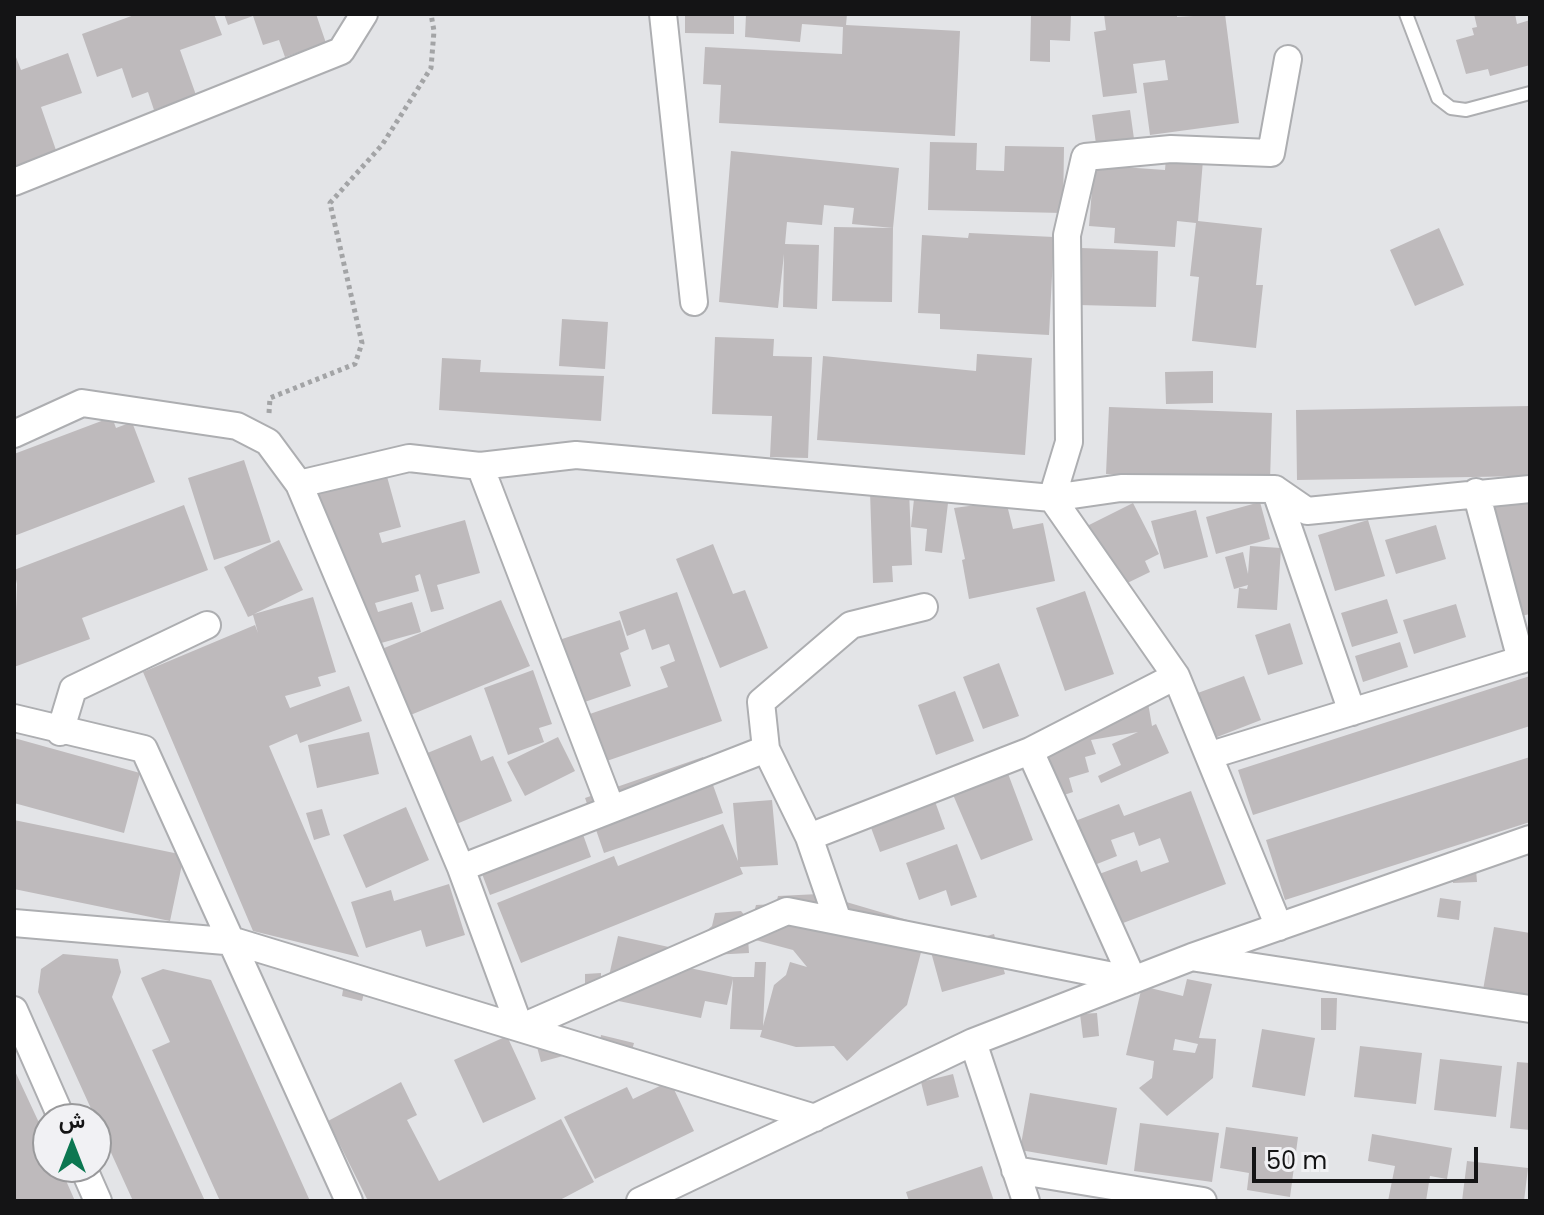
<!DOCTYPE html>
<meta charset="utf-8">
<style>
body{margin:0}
#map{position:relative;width:1544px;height:1215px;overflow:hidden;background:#e3e4e7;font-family:Poppins,Vazirmatn,sans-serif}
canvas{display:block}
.frame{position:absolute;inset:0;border:16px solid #141415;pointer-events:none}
.north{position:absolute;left:32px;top:1103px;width:80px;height:80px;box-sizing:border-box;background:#f1f1f4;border:2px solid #99999b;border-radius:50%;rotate:0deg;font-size:22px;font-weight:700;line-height:32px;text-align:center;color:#141415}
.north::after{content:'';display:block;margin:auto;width:28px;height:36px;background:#0c7751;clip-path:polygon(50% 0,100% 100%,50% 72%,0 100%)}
.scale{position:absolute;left:1252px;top:1147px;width:226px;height:36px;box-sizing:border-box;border:4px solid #141415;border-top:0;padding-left:10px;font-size:24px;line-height:28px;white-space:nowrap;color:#141415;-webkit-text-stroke:6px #f1f1f4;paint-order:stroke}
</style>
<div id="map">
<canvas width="1544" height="1215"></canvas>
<div class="frame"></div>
<div class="north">ش</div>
<div class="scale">50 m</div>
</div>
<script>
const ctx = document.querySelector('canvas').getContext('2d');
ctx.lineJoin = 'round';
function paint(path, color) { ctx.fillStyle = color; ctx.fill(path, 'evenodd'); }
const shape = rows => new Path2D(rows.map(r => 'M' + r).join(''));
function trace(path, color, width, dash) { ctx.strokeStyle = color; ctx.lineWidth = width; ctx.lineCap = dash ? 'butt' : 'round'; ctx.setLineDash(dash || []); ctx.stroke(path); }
paint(shape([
 [137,14,214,14,222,35,180,50,196,95,154,110,148,92,132,98,122,68,97,77,82,34],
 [224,14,316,14,326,43,285,57,279,40,263,45,253,16,228,25],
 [685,14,734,14,734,34,685,33],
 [746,14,847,14,846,25,960,31,955,136,719,123,721,85,703,84,705,47,842,54,843,27,802,24,800,42,745,37],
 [1031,14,1071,14,1070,41,1050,40,1050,62,1030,61],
 [1104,14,1177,14,1177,17,1225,14,1239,123,1150,135,1143,83,1168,80,1165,60,1133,64,1137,93,1103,97,1094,32,1106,30],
 [1474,14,1515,14,1517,24,1530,20,1530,65,1490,76,1488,69,1466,74,1456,40,1474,35,1472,28,1477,27],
 [14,52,21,70,68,53,82,93,41,107,57,153,16,167],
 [1130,110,1135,146,1097,151,1092,115],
 [930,142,977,143,976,170,1004,171,1005,146,1064,147,1063,213,928,210],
 [731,151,899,168,893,228,852,224,854,208,824,205,822,225,787,222,785,244,819,245,817,309,783,307,784,254,778,308,719,302],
 [1166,158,1203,160,1198,221,1262,228,1256,285,1263,285,1256,348,1192,341,1199,277,1190,276,1196,223,1177,221,1175,247,1114,243,1115,228,1089,226,1094,165,1165,170],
 [834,227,893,228,892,302,832,301],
 [1439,228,1464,285,1415,306,1390,250],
 [969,233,1054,237,1049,335,940,329,940,314,918,313,922,235,968,238],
 [1081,248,1158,251,1156,307,1079,305],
 [562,319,608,322,605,369,559,366],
 [715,337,774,339,773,356,812,357,808,458,770,457,772,416,712,414],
 [977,354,1032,358,1025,455,817,440,823,356,976,371],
 [442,358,481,360,480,372,604,376,601,421,439,410],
 [1213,371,1213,403,1166,404,1165,372],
 [1530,406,1530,476,1297,480,1296,410],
 [1109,407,1272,413,1270,481,1106,474],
 [112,417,116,428,132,422,155,482,14,536,14,454],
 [244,460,271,542,214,560,188,478],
 [386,473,401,527,379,533,382,543,465,520,480,573,437,585,444,609,431,612,420,574,415,576,419,591,375,603,378,612,412,602,421,632,363,648,318,493],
 [909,490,912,565,892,566,893,582,873,583,870,491],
 [1530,498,1530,614,1498,621,1471,512],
 [914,499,948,503,942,553,925,551,927,529,911,527],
 [1006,501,1013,529,1043,523,1055,581,969,599,962,560,965,559,954,508],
 [1260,502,1270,539,1216,554,1206,517],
 [1133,503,1159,554,1145,561,1150,572,1117,588,1085,527],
 [184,505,208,570,82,618,90,639,14,667,17,584,14,570],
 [1196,510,1208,557,1164,569,1151,521],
 [1368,520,1385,576,1335,591,1318,535],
 [1436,525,1446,559,1396,574,1385,540],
 [279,540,303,590,254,614,313,597,336,672,318,677,321,686,285,696,290,708,349,686,362,721,300,743,297,734,269,746,359,957,253,931,143,672,255,625,258,633,253,615,248,617,224,567],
 [713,544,733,594,745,590,768,648,720,668,676,559],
 [1250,546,1281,548,1277,610,1237,608,1239,588,1247,589,1248,585,1234,589,1225,557,1243,552,1248,574],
 [1085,591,1114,674,1065,691,1036,608],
 [677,592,722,721,601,763,584,716,668,687,660,667,675,661,669,644,652,650,645,629,627,636,619,612],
 [1387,599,1398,633,1352,647,1341,613],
 [501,600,530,666,408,716,377,651],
 [1456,604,1466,637,1414,654,1403,620],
 [620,620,629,649,620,653,631,686,576,705,556,641],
 [1290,623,1303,664,1268,675,1255,635],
 [1400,642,1408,667,1363,682,1355,656],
 [999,663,1019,716,983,729,963,677],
 [533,670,552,724,539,728,544,742,508,755,484,688],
 [1244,676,1261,720,1212,739,1195,694],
 [1530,676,1530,726,1253,815,1238,770],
 [955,691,974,741,936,755,918,705],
 [1147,697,1152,726,1156,724,1169,753,1101,783,1098,776,1121,765,1112,744,1138,732,1091,740,1096,754,1085,757,1089,772,1069,778,1073,792,1049,800,1029,737,1069,724,1087,733,1083,708],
 [369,732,379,774,317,788,308,745],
 [471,735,481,761,493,756,512,801,454,825,425,754],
 [558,737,575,771,525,796,507,762],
 [14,738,140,773,124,833,14,803],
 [1001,755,1033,840,981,860,945,776],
 [703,757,723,813,604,853,585,798],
 [1530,757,1530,822,1285,900,1266,840],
 [928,782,945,829,880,852,863,806],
 [1191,791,1226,884,1102,931,1083,880,1137,860,1141,872,1169,862,1160,838,1139,846,1134,832,1111,840,1117,856,1087,868,1070,823,1119,804,1124,816],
 [772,800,778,865,740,867,743,874,521,963,497,903,614,856,618,866,723,824,738,861,733,803],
 [406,807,429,860,366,888,343,835],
 [322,809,330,835,314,840,306,813],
 [575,812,591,857,490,895,473,850],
 [14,820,184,855,170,921,14,889],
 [957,844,977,897,951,906,946,890,919,900,906,863],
 [1475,857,1477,882,1453,883,1452,859],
 [449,884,465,935,426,947,421,930,366,948,351,902,391,890,394,901],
 [819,894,928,926,907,1005,847,1061,834,1046,796,1047,760,1037,762,1030,730,1029,733,979,727,1005,705,1001,701,1018,604,998,618,936,678,949,675,965,733,977,754,977,755,962,766,962,763,1026,774,985,786,975,790,962,807,967,793,950,748,938,749,953,693,956,692,943,712,926,715,913,741,911,751,923,756,905,776,904,778,896],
 [1440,898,1461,901,1459,920,1437,917],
 [1494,927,1530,933,1530,998,1483,990],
 [994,934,1005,974,942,992,931,952],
 [63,954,118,959,121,972,112,997,205,1201,133,1201,38,992,41,969],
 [163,969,211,980,310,1201,220,1201,152,1050,170,1042,141,978],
 [601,973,601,995,585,995,585,974],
 [1187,979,1212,984,1199,1038,1216,1039,1213,1078,1167,1116,1139,1088,1152,1078,1154,1061,1126,1055,1142,986,1183,996],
 [1175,1039,1198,1044,1195,1053,1173,1050],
 [344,984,365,989,362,1001,342,996],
 [1321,998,1337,998,1336,1030,1321,1030],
 [1097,1013,1099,1036,1083,1038,1080,1014],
 [1262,1029,1315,1038,1305,1096,1252,1087],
 [601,1035,634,1043,631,1054,599,1047],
 [507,1036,536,1099,483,1123,454,1060],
 [559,1042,563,1056,541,1062,537,1047],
 [1360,1046,1422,1053,1416,1104,1354,1097],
 [1440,1059,1502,1066,1496,1117,1434,1110],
 [1517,1062,1530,1063,1530,1130,1510,1128],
 [14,1069,48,1142,48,1167,60,1167,75,1201,14,1201],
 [953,1074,959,1097,927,1106,921,1082],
 [670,1081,694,1131,595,1179,564,1117,627,1087,633,1099],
 [401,1082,417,1115,407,1120,439,1181,561,1119,594,1182,558,1201,368,1201,328,1121],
 [1030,1093,1117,1108,1107,1165,1020,1150],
 [1140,1123,1219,1133,1212,1182,1134,1171],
 [1226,1127,1298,1137,1290,1197,1247,1190,1249,1173,1220,1168],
 [1372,1134,1452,1148,1447,1179,1430,1176,1426,1201,1388,1201,1395,1166,1368,1161],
 [1467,1161,1528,1168,1524,1201,1462,1201],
 [982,1166,994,1201,909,1201,906,1192]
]), '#bebabc');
const lane = shape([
 [1406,14,1438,98,1451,108,1466,110,1530,93]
]);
const street = shape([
 [663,14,694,302],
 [14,182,341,51,364,14],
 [14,434,82,403,237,426,268,442,299,484,409,458,480,466,576,455,1052,498,1121,488,1275,489,1307,511,1530,489],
 [480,466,611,808],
 [299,484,461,868,520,1028,787,911,1133,980],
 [1275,489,1352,712],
 [1476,492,1521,660],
 [14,718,144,749,349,1201],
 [60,732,73,689,207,625],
 [766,749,761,702,851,625,924,607],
 [1030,751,1133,980],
 [1211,755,1530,657],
 [809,837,1030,751,1176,676],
 [461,868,766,749,809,837,838,921],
 [14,923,237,942,815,1118],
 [1279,927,1176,676,1052,498,1069,442,1067,235,1085,157,1171,149,1271,153,1288,59],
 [1197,958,1530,1009],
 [14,1010,62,1119],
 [973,1042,1026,1201],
 [83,1167,98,1201],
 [1015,1170,1203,1201],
 [640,1201,973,1042,1192,957,1530,839]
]);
trace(lane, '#adaeb1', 16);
trace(street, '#adaeb1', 30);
trace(shape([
 [269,413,270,398,355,364,362,343,330,203,382,145,431,68,434,31,431,14]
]), '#a3a4a6', 5, [4, 4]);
trace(lane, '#fff', 12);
trace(street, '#fff', 26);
</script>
